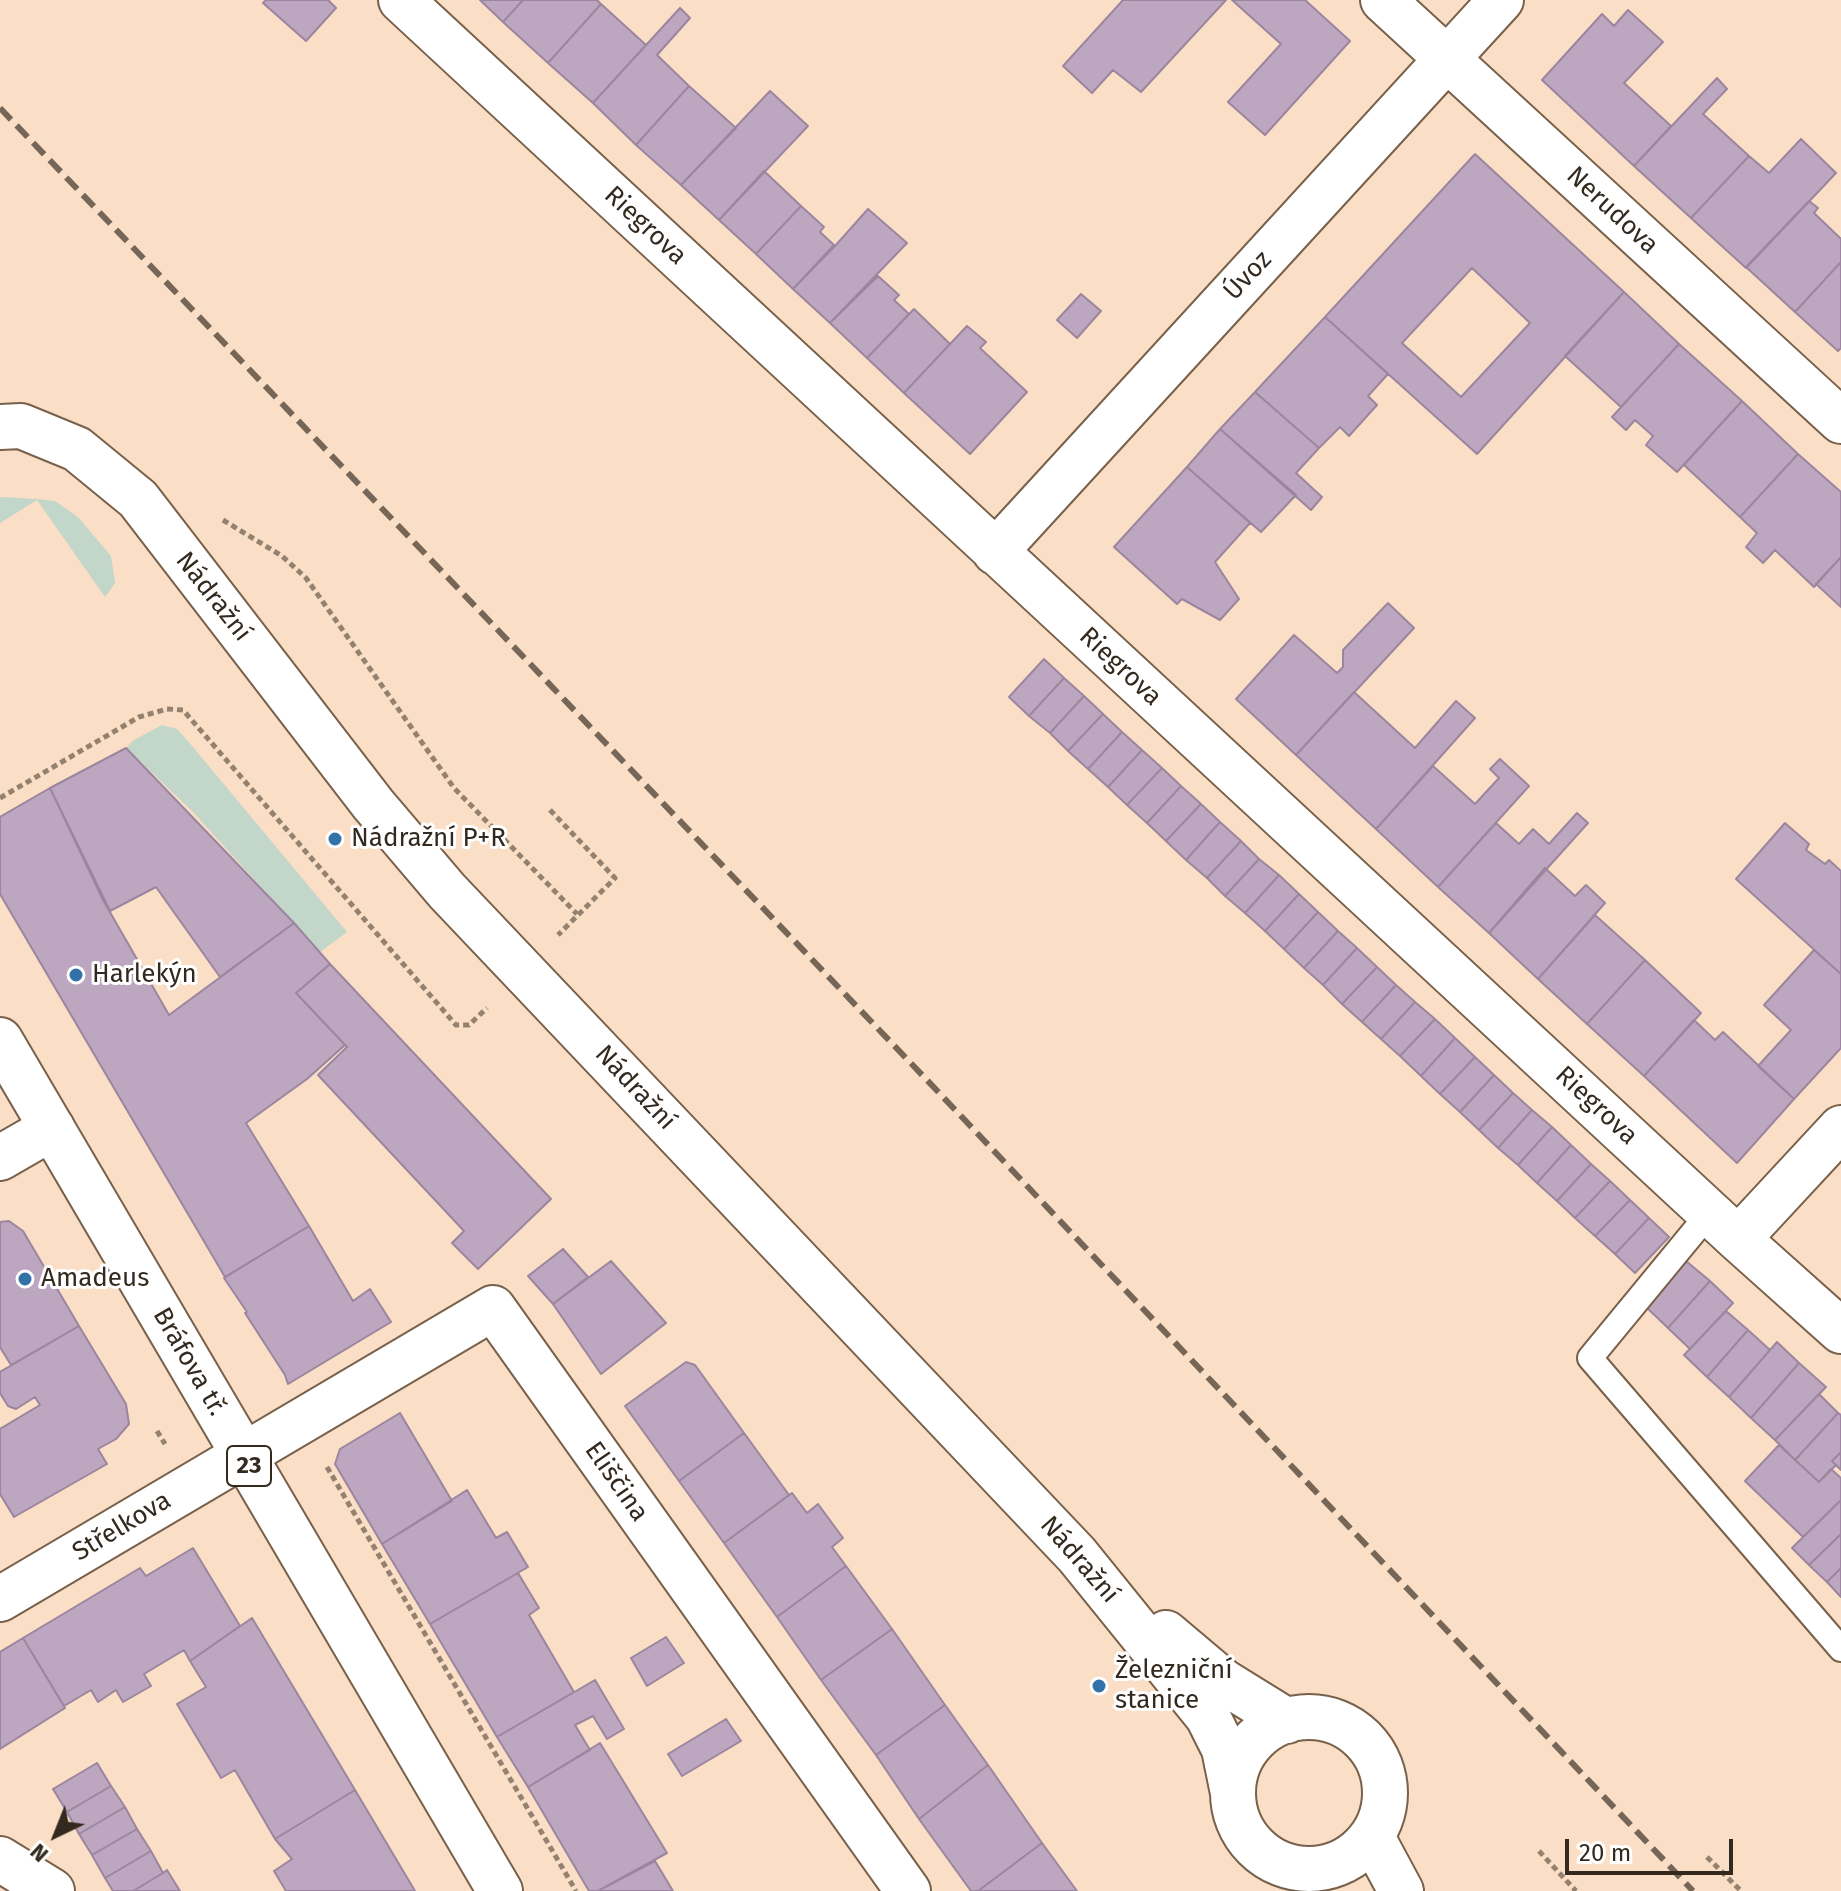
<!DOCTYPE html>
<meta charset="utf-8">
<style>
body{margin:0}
#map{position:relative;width:1841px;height:1891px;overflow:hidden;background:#fadec5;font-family:"Fira Sans",sans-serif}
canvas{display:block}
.north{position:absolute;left:16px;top:1795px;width:80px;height:80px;-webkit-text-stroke:6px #fff;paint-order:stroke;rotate:223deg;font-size:22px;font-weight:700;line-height:32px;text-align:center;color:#33291f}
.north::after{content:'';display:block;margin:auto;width:28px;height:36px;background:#33291f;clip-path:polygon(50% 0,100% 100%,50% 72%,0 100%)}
.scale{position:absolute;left:1565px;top:1839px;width:168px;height:36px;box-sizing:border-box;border:4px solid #33291f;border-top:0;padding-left:10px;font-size:24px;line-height:28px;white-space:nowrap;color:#33291f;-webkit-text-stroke:6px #fff;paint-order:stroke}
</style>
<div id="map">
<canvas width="1841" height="1891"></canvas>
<div class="north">N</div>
<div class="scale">20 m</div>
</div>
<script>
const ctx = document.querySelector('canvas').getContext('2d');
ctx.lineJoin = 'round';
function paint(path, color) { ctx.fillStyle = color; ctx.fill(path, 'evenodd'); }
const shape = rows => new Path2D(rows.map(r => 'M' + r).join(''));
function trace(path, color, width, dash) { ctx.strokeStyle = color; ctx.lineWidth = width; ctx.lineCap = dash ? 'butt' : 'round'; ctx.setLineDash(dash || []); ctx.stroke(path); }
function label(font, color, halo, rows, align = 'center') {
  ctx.font = font + ' "Fira Sans",sans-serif'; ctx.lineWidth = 6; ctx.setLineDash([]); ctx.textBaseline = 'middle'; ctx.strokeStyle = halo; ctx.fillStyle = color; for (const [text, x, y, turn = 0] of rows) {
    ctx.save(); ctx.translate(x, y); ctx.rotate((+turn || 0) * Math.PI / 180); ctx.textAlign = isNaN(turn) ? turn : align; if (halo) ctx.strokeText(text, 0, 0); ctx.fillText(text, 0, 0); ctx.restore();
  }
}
paint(shape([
 [0,497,37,499,55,501,78,517,111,556,115,583,105,597,37,500,0,523],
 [162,725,177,729,193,747,347,932,320,952,192,811,126,748,134,740]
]), '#c2d6ca');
const building = shape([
 [266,0,328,0,336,8,306,41,263,3,266,0],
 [480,0,523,0,503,22,480,0],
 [523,0,597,0,601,4,548,63,503,22,523,0],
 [1123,0,1226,0,1141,92,1113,70,1092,93,1063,66,1123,0],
 [1232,0,1305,0,1350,41,1265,135,1228,102,1281,44,1232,0],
 [601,4,646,45,593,103,548,63,601,4],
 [680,8,690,18,657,55,689,86,636,145,593,103,680,8],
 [1628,10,1663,42,1624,83,1671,126,1634,166,1542,80,1602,14,1614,26,1628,10],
 [1717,78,1727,89,1703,114,1749,156,1691,218,1634,166,1717,78],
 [689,86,736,128,681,185,636,145,689,86],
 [770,91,808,126,719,220,681,185,770,91],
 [1801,139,1836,173,1746,268,1691,218,1749,156,1769,173,1801,139],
 [1475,154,1624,292,1477,454,1325,317,1475,154],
 [1472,268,1530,323,1461,397,1402,343,1472,268],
 [764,171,801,206,756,254,719,220,764,171],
 [1809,201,1818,208,1814,213,1841,239,1841,262,1795,312,1746,267,1809,201],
 [801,206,824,227,820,232,834,245,793,289,756,254,801,206],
 [868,209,907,243,830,323,793,289,835,246,868,209],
 [1841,262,1841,348,1838,351,1795,312,1841,262],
 [878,276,899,295,894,300,909,314,867,358,830,323,878,276],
 [1624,292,1679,344,1621,407,1565,356,1624,292],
 [1081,294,1101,311,1077,338,1057,320,1081,294],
 [914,309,950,344,904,393,867,358,914,309],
 [1325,317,1388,374,1368,396,1377,405,1349,436,1340,427,1319,448,1255,392,1325,317],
 [967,326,986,342,980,348,1027,392,970,454,904,393,967,326],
 [1679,344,1742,401,1677,472,1646,445,1653,436,1635,420,1626,430,1612,417,1679,344],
 [1255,392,1319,448,1296,473,1322,497,1311,510,1220,429,1255,392],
 [1742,401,1798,454,1740,517,1684,465,1742,401],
 [1220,429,1296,495,1261,532,1187,467,1220,429],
 [1798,454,1841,492,1841,557,1814,587,1775,550,1763,563,1746,547,1757,533,1740,517,1798,454],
 [1187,467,1250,523,1215,562,1239,599,1220,620,1182,599,1177,604,1114,547,1187,467],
 [1841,557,1841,607,1816,584,1841,557],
 [1388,603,1414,628,1296,755,1236,699,1294,635,1337,673,1343,667,1343,650,1388,603],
 [1044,659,1064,678,1029,716,1009,697,1044,659],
 [1064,678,1084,696,1050,733,1029,716,1064,678],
 [1354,692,1415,748,1456,701,1475,718,1376,829,1296,755,1354,692],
 [1084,696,1103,714,1068,751,1050,733,1084,696],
 [1103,714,1122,732,1088,769,1068,751,1103,714],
 [1122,732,1142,750,1108,787,1088,769,1122,732],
 [126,748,294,923,220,977,156,887,110,911,50,788,126,748],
 [1142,750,1162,768,1127,805,1108,787,1142,750],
 [1500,759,1529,786,1438,887,1376,829,1433,766,1475,804,1499,778,1490,769,1500,759],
 [1162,768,1181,786,1147,823,1127,805,1162,768],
 [1181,786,1201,804,1166,841,1147,823,1181,786],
 [50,788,103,900,169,1015,294,923,330,964,296,993,345,1045,307,1079,246,1123,309,1226,225,1277,0,894,0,817,50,788],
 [1201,804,1220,822,1186,860,1166,841,1201,804],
 [1577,813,1588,823,1489,933,1438,887,1496,823,1519,844,1533,829,1549,844,1577,813],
 [1220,822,1241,841,1207,878,1186,860,1220,822],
 [1785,823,1809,844,1806,850,1825,864,1829,860,1841,871,1841,974,1736,879,1785,823],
 [1241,841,1259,859,1225,896,1207,878,1241,841],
 [1259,859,1279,875,1245,913,1225,896,1259,859],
 [1545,868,1575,896,1586,885,1605,903,1538,979,1489,933,1545,868],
 [1279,875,1299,894,1265,931,1245,913,1279,875],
 [1299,894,1318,912,1284,949,1265,931,1299,894],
 [1318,912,1338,931,1304,968,1284,949,1318,912],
 [1595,915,1645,960,1587,1024,1538,979,1595,915],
 [1338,931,1357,948,1323,985,1304,968,1338,931],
 [1357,948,1377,967,1342,1004,1323,985,1357,948],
 [1814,950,1841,974,1841,1048,1794,1099,1758,1066,1791,1030,1764,1005,1814,950],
 [1645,960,1701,1013,1644,1076,1587,1024,1645,960],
 [330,964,551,1199,478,1269,452,1243,464,1231,318,1075,347,1047,296,993,330,964],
 [1377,967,1396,985,1362,1022,1342,1004,1377,967],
 [1396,985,1415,1002,1381,1039,1362,1022,1396,985],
 [1415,1002,1435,1019,1400,1056,1381,1039,1415,1002],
 [1435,1019,1455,1038,1421,1076,1400,1056,1435,1019],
 [1694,1020,1715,1040,1723,1032,1794,1099,1737,1163,1644,1076,1694,1020],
 [1455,1038,1475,1057,1440,1094,1421,1076,1455,1038],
 [1475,1057,1494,1075,1460,1112,1440,1094,1475,1057],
 [1494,1075,1513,1093,1479,1130,1460,1112,1494,1075],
 [1513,1093,1532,1110,1498,1148,1479,1130,1513,1093],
 [1532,1110,1552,1127,1518,1165,1498,1148,1532,1110],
 [1552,1127,1571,1145,1537,1183,1518,1165,1552,1127],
 [1571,1145,1591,1164,1557,1201,1537,1183,1571,1145],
 [1591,1164,1610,1181,1575,1218,1557,1201,1591,1164],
 [1610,1181,1630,1200,1595,1236,1575,1218,1610,1181],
 [1630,1200,1649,1218,1615,1254,1595,1236,1630,1200],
 [1649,1218,1669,1237,1635,1273,1615,1254,1649,1218],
 [9,1221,23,1231,79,1326,11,1365,0,1347,0,1222,9,1221],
 [309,1226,353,1301,370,1289,391,1322,288,1384,285,1375,245,1313,247,1312,224,1278,309,1226],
 [563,1249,588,1277,553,1304,528,1276,563,1249],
 [611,1261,666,1323,601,1374,553,1304,611,1261],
 [1686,1261,1710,1281,1668,1328,1645,1306,1686,1261],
 [1710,1281,1733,1303,1690,1349,1668,1328,1710,1281],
 [1726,1311,1748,1330,1707,1377,1684,1355,1726,1311],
 [79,1326,126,1404,129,1424,116,1439,98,1449,107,1464,14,1517,0,1494,0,1429,40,1405,35,1397,16,1409,8,1406,0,1393,0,1372,79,1326],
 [1748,1330,1770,1350,1729,1397,1707,1377,1748,1330],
 [1777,1342,1799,1363,1751,1418,1729,1397,1777,1342],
 [686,1362,695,1365,744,1433,679,1481,625,1406,686,1362],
 [1799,1363,1826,1387,1775,1440,1751,1418,1799,1363],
 [1819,1394,1838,1413,1795,1460,1775,1440,1819,1394],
 [400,1413,452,1501,382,1544,335,1464,340,1449,400,1413],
 [1838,1413,1841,1415,1841,1452,1832,1461,1836,1465,1819,1482,1795,1460,1838,1413],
 [744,1433,789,1495,724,1543,679,1481,744,1433],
 [1779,1445,1819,1482,1831,1469,1841,1478,1841,1500,1803,1537,1745,1481,1779,1445],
 [1841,1452,1841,1470,1832,1461,1841,1452],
 [467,1490,496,1538,507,1532,528,1567,430,1624,382,1544,467,1490],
 [792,1493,807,1513,818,1504,843,1538,832,1547,846,1566,777,1617,724,1543,792,1493],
 [1841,1500,1841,1534,1809,1565,1792,1548,1841,1500],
 [1841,1534,1841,1568,1827,1582,1809,1565,1841,1534],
 [193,1548,240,1626,190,1661,184,1650,144,1674,151,1686,123,1702,116,1690,98,1702,91,1690,64,1706,23,1638,140,1568,146,1576,193,1548],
 [846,1566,892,1629,821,1680,777,1617,846,1566],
 [1841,1568,1841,1597,1827,1582,1841,1568],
 [518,1573,539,1608,529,1615,574,1692,497,1737,430,1624,518,1573],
 [252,1618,355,1790,275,1839,235,1770,221,1778,177,1704,206,1687,190,1661,252,1618],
 [892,1629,945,1705,876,1755,821,1680,892,1629],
 [666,1637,684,1663,647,1686,631,1658,666,1637],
 [23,1638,65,1708,0,1749,0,1652,23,1638],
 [595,1680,624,1729,607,1739,593,1716,575,1725,590,1750,528,1787,497,1737,595,1680],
 [945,1705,988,1765,919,1819,876,1755,945,1705],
 [726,1719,741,1741,682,1776,668,1754,726,1719],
 [600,1743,667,1853,598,1891,589,1891,528,1787,600,1743],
 [97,1763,111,1786,67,1812,53,1789,97,1763],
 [988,1765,1042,1843,978,1891,971,1891,919,1819,988,1765],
 [111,1786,125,1807,79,1834,67,1812,111,1786],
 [355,1790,415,1891,286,1891,274,1871,292,1859,275,1839,355,1790],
 [125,1807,137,1829,92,1855,79,1834,125,1807],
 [137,1829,151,1851,105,1878,92,1855,137,1829],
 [1042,1843,1077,1891,978,1891,1042,1843],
 [151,1851,163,1873,133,1891,113,1891,105,1878,151,1851],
 [655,1861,673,1891,598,1891,655,1861],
 [167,1870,180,1891,133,1891,163,1873,167,1870]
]);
paint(building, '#bda7c0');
trace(building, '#9c859e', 2);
const lane = shape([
 [1711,1211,1590,1358,1841,1649]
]);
const street = shape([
 [401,0,1738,1239,1841,1331],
 [1383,0,1841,421],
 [0,427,21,426,77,449,138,499,373,804,447,891,1077,1555,1208,1717,1224,1749,1233,1793],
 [995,552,1501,0],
 [0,1158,52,1128],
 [1738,1239,1841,1128],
 [0,1599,493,1308,908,1891],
 [1166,1633,1224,1682,1287,1721],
 '1233 1793a76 76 0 1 1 152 0a76 76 0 1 1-152 0Z',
 [1372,1837,1401,1891],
 [0,1859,52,1891]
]);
const primary = shape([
 [0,1040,500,1891]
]);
trace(lane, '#78604a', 28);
trace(street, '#78604a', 48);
trace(primary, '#78604a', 48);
trace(shape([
 [223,520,282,556,306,578,454,788,577,914],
 [0,798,139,717,167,709,183,710,456,1025,469,1025,487,1008],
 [550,810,615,878,558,935],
 [157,1431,165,1444],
 [327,1467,576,1891],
 [1539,1851,1576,1891],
 [1707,1857,1740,1890]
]), '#948170', 5, [6, 4]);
trace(lane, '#fff', 24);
trace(street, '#fff', 44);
trace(primary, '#fff', 44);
trace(shape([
 [0,108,926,1079,1693,1891]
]), '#766657', 6, [16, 8]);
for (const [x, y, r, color] of [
 [335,839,8,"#3272a8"],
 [76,975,8,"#3272a8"],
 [25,1279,8,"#3272a8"],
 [1099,1686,8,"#3272a8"]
]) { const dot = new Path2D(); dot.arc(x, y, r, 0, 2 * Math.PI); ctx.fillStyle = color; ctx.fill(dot); trace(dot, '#fff', 3); }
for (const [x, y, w] of [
 [249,1466,44]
]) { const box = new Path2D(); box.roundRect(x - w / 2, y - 20, w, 40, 6); ctx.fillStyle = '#fff'; ctx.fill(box); trace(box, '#33291f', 2); }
label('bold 24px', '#33291f', null, [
 ["23",249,1466]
]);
label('26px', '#33291f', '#fff', [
 ["Nerudova",1612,211,43],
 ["Riegrova",645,226,43],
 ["Úvoz",1248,276,-47],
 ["Nádražní",213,597,52],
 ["Riegrova",1120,667,43],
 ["Nádražní",635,1088,47],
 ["Riegrova",1596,1106,43],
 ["Bráfova tř.",189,1362,60],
 ["Eliščina",616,1482,55],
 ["Střelkova",122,1527,-31],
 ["Nádražní",1079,1560,49]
]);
label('26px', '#33291f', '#fff', [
 ["Nádražní P+R",351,839],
 ["Harlekýn",92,975],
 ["Amadeus",41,1279],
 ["Železniční",1115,1671],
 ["stanice",1115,1701]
], 'left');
</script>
